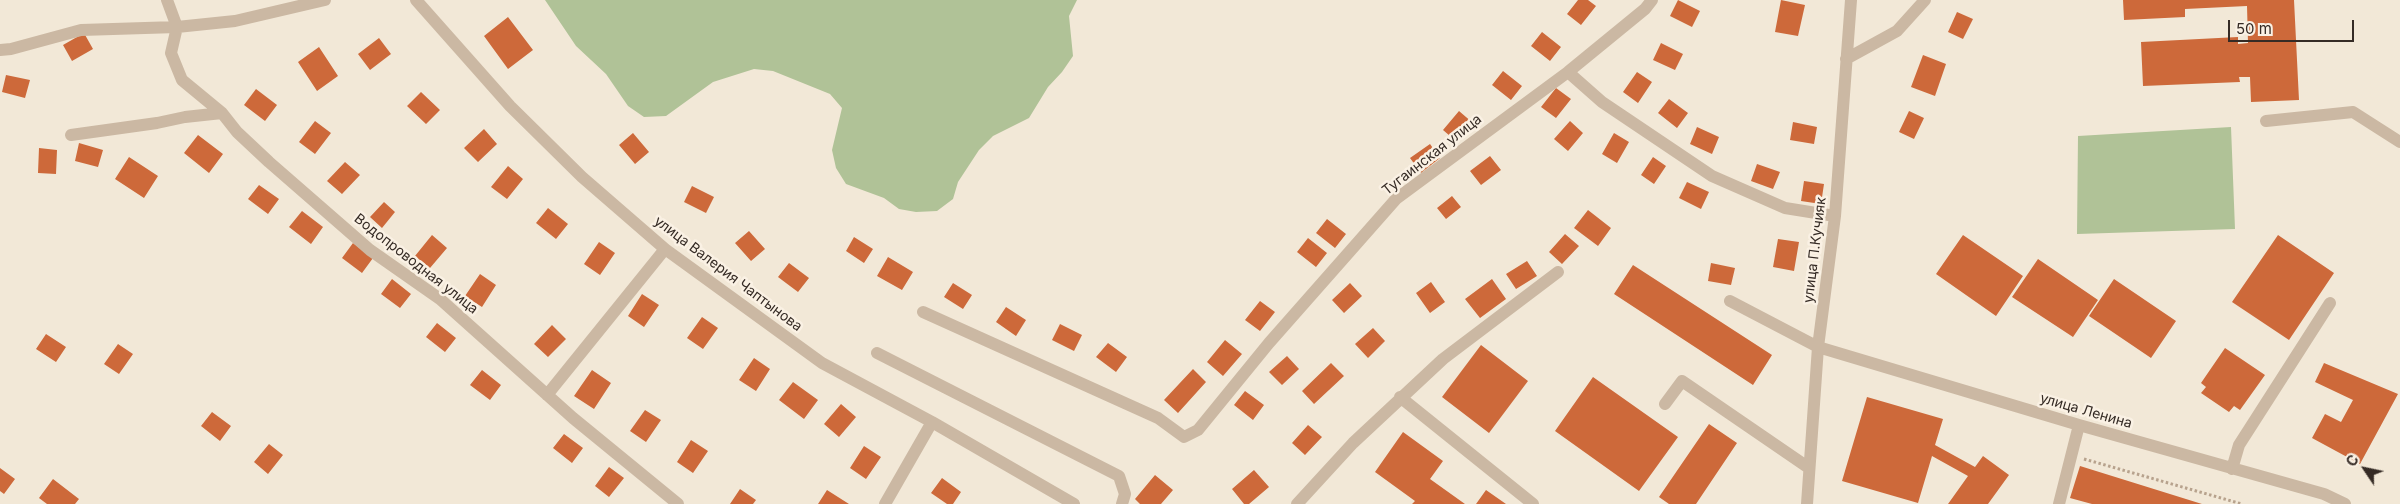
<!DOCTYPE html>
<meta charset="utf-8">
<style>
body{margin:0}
#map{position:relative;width:2400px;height:504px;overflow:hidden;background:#f2e8d7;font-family:Inter,sans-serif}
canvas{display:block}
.north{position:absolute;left:2340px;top:444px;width:50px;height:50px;-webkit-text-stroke:4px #faf1e4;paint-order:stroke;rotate:304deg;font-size:14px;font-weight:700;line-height:20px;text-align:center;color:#352b25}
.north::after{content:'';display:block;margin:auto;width:18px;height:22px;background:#352b25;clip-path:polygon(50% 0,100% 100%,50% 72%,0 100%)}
.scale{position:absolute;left:2228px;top:20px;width:126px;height:22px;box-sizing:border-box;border:2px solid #352b25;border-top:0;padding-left:6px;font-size:15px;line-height:18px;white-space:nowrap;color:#352b25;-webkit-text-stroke:4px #faf1e4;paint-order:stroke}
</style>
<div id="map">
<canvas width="2400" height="504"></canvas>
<div class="north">С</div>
<div class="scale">50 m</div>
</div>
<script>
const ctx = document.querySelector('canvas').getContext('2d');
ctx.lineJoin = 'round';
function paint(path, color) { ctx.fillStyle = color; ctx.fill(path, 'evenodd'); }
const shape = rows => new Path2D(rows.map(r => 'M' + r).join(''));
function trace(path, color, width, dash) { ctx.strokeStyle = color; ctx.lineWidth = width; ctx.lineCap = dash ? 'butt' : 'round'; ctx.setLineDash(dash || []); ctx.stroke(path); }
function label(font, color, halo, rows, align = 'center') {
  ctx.font = font + ' Inter,sans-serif'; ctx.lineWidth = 5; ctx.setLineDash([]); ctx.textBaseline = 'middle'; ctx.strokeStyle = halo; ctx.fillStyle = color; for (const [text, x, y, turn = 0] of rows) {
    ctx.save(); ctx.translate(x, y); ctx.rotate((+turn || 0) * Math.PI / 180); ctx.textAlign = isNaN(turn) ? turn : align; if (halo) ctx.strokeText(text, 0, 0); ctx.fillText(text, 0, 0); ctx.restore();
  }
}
paint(shape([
 [545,0,1077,0,1069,16,1073,56,1062,72,1048,87,1029,118,993,136,979,150,958,182,953,199,937,211,916,212,899,209,884,198,846,184,836,168,832,150,842,108,830,94,773,71,754,69,713,82,666,116,644,117,628,106,606,74,576,46],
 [2231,127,2235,229,2077,234,2078,136]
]), '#b0c297');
paint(shape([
 [1578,0,1588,0,1596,6,1581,25,1567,14],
 [1678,0,1700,11,1692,27,1670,16],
 [1781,0,1805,5,1798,36,1775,32],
 [2123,0,2294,0,2299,100,2251,102,2250,77,2239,77,2240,82,2143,86,2141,42,2238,37,2238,44,2248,43,2247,6,2185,9,2185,17,2124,20],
 [1957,12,1973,19,1963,39,1948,32],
 [508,17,533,50,508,69,484,36],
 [1542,32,1561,47,1550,61,1531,46],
 [84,33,93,49,72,61,63,45],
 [379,38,391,54,370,70,358,54],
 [1661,43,1683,54,1675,70,1653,60],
 [319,47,338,76,317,91,298,62],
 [1923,55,1946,64,1935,96,1911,87],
 [1503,71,1522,86,1511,100,1492,85],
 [1637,72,1652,82,1638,103,1623,92],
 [6,75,30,80,25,98,2,92],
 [1556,88,1571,99,1556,118,1541,107],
 [256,89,277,105,265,121,244,105],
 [421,92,440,110,426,124,407,106],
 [1669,99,1688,113,1677,128,1658,113],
 [1459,111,1473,123,1457,142,1443,130],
 [1909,111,1924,118,1914,139,1899,132],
 [315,121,331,133,315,154,299,142],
 [1570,121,1583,133,1568,151,1554,139],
 [1793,122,1817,127,1814,144,1790,140],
 [1697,127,1719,137,1712,154,1690,144],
 [484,129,497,144,478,162,464,148],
 [633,133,649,152,635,164,619,145],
 [1614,133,1629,142,1617,163,1602,154],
 [198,135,223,154,209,173,184,153],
 [79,143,103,150,98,167,75,161],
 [1430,144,1440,158,1421,173,1410,158],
 [39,148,57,150,56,174,38,173],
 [1490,156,1501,170,1481,185,1470,171],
 [129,157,158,176,144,198,115,179],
 [1653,157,1666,166,1654,184,1641,175],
 [345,162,360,175,342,194,327,181],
 [1757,164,1780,172,1773,189,1751,181],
 [508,166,523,179,507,199,491,187],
 [1804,181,1824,184,1821,204,1801,201],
 [1687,182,1709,192,1701,209,1679,198],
 [259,185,279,199,268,214,248,199],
 [692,186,714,197,706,213,684,202],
 [1452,196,1461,207,1446,219,1437,208],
 [384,202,395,212,382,228,370,217],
 [548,208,568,224,556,239,536,223],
 [1588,210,1611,228,1598,246,1574,228],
 [302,211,323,227,311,244,289,227],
 [1327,219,1346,234,1335,248,1316,233],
 [749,231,765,249,751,261,735,243],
 [1565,234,1579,246,1562,264,1549,252],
 [432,235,447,248,430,268,415,256],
 [1963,235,2023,276,1996,316,1936,274],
 [2278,235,2334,273,2289,340,2232,302],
 [854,237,873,249,864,263,846,251],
 [1308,238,1327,253,1316,267,1297,252],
 [1778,239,1799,242,1794,271,1773,267],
 [599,242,615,253,600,275,584,264],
 [353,243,373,258,362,273,342,258],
 [888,257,913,272,902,290,877,276],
 [2038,259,2098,300,2073,337,2012,297],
 [1527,261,1537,276,1516,289,1506,274],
 [789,263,809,278,798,292,778,277],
 [1711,263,1735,268,1731,285,1708,281],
 [1633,265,1772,355,1753,385,1614,294],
 [480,274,496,285,482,307,465,296],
 [392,279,411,294,400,308,381,294],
 [1492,279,1506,299,1480,318,1465,299],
 [2114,279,2176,321,2151,358,2089,316],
 [1431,282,1445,302,1430,313,1416,293],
 [953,283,972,295,963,309,944,297],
 [1350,283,1362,296,1344,313,1332,300],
 [642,294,659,305,644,327,628,316],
 [1260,301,1275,312,1260,331,1245,320],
 [1006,307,1026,320,1016,336,996,322],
 [702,317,718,328,703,349,687,338],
 [437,323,456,338,445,352,426,337],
 [1060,324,1082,335,1074,351,1052,340],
 [552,325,566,339,548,357,534,344],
 [1373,328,1385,341,1368,358,1355,344],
 [46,334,66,347,56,362,36,349],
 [1225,340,1242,354,1223,376,1207,362],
 [1108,343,1127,357,1116,372,1096,357],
 [118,344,133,354,119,374,104,364],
 [1481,345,1528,381,1489,433,1442,397],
 [2225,348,2265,375,2240,410,2234,406,2229,412,2201,393,2206,387,2201,383],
 [1287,356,1299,369,1282,385,1269,372],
 [754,358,770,369,756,391,739,380],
 [1331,363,1344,376,1314,404,1302,391],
 [2324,363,2398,394,2360,464,2312,438,2325,414,2341,422,2353,400,2315,382],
 [1193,369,1206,382,1178,413,1164,400],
 [482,370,501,385,490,400,470,385],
 [592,370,611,383,594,409,574,396],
 [1593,377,1678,437,1639,491,1555,431],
 [793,382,818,400,804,419,779,400],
 [1245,391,1264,405,1253,420,1234,405],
 [1867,397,1943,419,1935,445,1975,467,1983,456,2009,475,1988,504,1948,504,1968,476,1932,456,1918,503,1842,481],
 [841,404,856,417,839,437,824,424],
 [645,410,661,420,646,442,630,431],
 [212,412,231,426,220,441,201,426],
 [1709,424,1737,443,1696,504,1669,504,1659,497],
 [1308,425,1322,437,1305,455,1292,443],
 [1403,432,1443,461,1430,479,1465,504,1412,504,1415,501,1375,472],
 [564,434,583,448,572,463,553,448],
 [691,440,708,451,693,473,677,462],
 [269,444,283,455,268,474,254,462],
 [864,446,881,457,866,479,850,468],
 [2080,466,2202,504,2092,504,2070,498],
 [609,467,624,478,609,497,595,486],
 [0,468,15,479,4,494,0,491],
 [1254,470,1269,487,1249,504,1244,504,1232,489],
 [1155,475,1173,490,1161,504,1140,504,1135,499],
 [942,478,961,492,953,504,947,504,931,493],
 [53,479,79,499,75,504,47,504,39,498],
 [740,489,756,500,753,504,730,504],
 [827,490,849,504,818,504],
 [1486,490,1506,504,1476,504]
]), '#cd693a');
trace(shape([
 [2084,459,2242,504]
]), '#b7a28d', 3, [2.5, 2.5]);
trace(shape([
 [167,0,177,27,171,53,182,80,222,113,237,132,269,162,370,250,440,299,573,418,678,504],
 [416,0,510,106,582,177,665,249,822,363,932,422,1074,504],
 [0,50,11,49,81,30,177,27,235,21,325,0],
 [1846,59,1897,31,1925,0],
 [1568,72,1602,102,1712,176,1785,208,1835,216],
 [2266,121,2353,112,2400,142],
 [71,135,157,123,185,117,222,113],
 [1730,301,1818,347,2079,425,2324,494,2345,504],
 [923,312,1158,418,1184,437,1198,430,1269,343,1396,199,1568,72,1645,9,1652,0],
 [877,353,1119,476,1125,494,1122,504],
 [547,395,665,249],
 [1400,397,1533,504],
 [1665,404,1682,381,1809,468],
 [2232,469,2239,445,2330,303],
 [885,504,932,422],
 [1297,504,1353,443,1443,359,1558,272],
 [1807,504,1818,347,1835,216,1851,0],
 [2059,504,2079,425]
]), '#cbb8a3', 12);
label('14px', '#352b25', '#faf1e4', [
 ["Тугаинская улица",1432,155,-38],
 ["улица П.Кучияк",1815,250,-83],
 ["Водопроводная улица",416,264,38],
 ["улица Валерия Чаптынова",728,274,37],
 ["улица Ленина",2086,411,16]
]);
</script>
